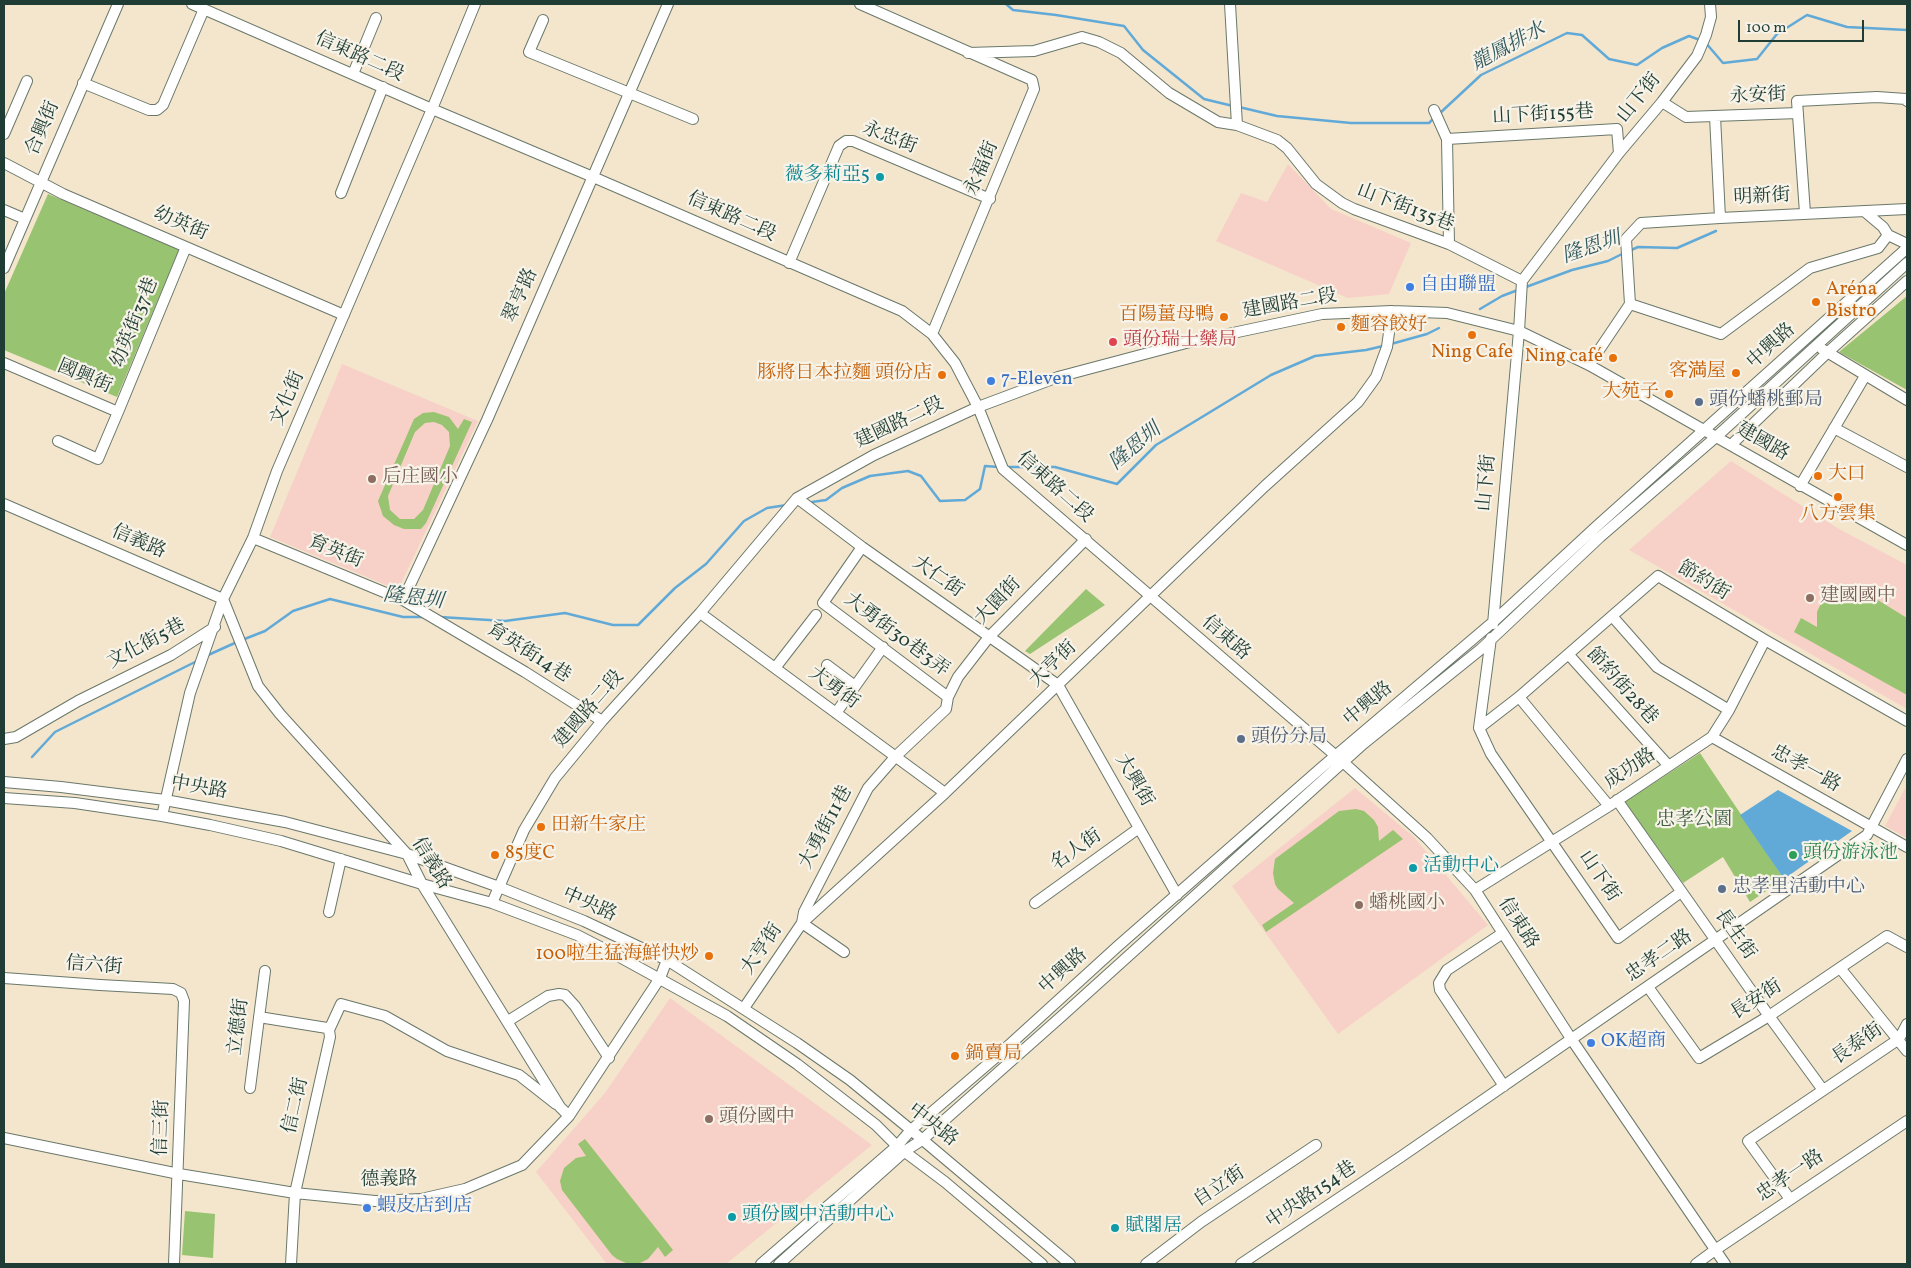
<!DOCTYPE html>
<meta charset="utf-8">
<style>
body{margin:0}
#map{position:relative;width:1911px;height:1268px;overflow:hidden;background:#f4e5cd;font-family:Vollkorn,serif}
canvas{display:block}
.frame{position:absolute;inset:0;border:5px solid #1f3d34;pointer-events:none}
.scale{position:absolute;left:1738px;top:20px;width:126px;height:22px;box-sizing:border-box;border:2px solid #1f3d34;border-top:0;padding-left:6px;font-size:15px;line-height:18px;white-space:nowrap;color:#1f3d34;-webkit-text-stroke:4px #f7f3e8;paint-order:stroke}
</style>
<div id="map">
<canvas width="1911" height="1268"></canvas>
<div class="frame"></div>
<div class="scale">100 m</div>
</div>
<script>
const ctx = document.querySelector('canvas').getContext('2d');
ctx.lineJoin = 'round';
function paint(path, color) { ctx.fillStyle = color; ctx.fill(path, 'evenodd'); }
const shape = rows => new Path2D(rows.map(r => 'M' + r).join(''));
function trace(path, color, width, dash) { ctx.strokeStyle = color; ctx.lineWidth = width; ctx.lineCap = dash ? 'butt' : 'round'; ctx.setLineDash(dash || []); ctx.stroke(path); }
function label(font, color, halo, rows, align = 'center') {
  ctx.font = font + ' Vollkorn,"Noto Serif TC",serif'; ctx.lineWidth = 4.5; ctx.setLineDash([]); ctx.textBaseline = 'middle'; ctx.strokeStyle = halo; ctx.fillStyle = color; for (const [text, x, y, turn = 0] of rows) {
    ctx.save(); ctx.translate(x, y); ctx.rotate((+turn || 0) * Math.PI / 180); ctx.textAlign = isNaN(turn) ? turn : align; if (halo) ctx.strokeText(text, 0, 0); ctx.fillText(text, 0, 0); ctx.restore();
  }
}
paint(shape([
 [1288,164,1331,209,1411,243,1389,294,1348,298,1216,241,1241,193,1267,202],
 [342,364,478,421,398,590,270,537],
 [1731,461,1839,529,1907,565,1907,709,1629,550],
 [1907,785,1907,838,1885,826],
 [1355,788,1414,837,1488,925,1338,1034,1232,886],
 [670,998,872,1145,726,1264,607,1264,536,1172,605,1093]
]), '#f7d1c7');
paint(shape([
 [48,194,179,250,117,397,4,350,4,294],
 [1907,296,1907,390,1839,352],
 [434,412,449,417,458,429,464,419,472,422,426,523,421,529,404,529,394,525,383,516,378,501,414,419,423,413],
 [434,422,442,425,449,432,450,446,423,510,414,519,400,519,390,510,388,496,415,432,425,423],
 [1849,586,1855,586,1907,618,1907,695,1794,632,1801,618,1817,627,1817,612,1823,599,1836,589],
 [1086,589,1105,605,1030,654,1025,651],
 [1700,753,1784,879,1750,902,1723,857,1683,883,1625,802],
 [1356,809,1364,811,1374,820,1378,827,1379,841,1393,830,1403,839,1266,932,1262,925,1294,903,1278,889,1275,884,1273,873,1275,859,1339,811],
 [585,1139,673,1250,665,1257,658,1247,648,1259,640,1263,626,1263,617,1259,612,1255,562,1190,560,1181,564,1168,576,1158,586,1156,578,1144],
 [185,1211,215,1214,213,1258,182,1255]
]), '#98c370');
paint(shape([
 [1778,790,1852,831,1784,879,1740,815]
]), '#61aad8');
trace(shape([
 [1006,4,1013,10,1056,15,1124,26,1143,50,1204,99,1233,106],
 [1705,42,1723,63,1757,59,1777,34,1807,15,1847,27,1907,30],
 [1239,107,1277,116,1351,123,1429,123,1435,117],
 [1439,114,1481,75,1567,33,1582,35,1609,59,1637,65,1662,48,1689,36,1700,40],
 [1629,251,1638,247,1677,248,1716,231],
 [1526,287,1572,270,1608,261,1624,253],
 [1480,309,1502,296,1518,290],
 [1391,344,1427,334,1439,328],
 [1007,467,1055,467,1117,484,1156,445,1271,375,1315,356,1366,350,1383,346],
 [812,502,826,500,842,488,870,476,908,471,921,476,940,501,965,500,980,489,985,466,999,467],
 [440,617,505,621,565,613,613,625,638,625,675,588,706,564,744,521,767,508,787,505],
 [242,640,265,631,293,611,330,599,403,617,424,617],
 [206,656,237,642],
 [32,757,55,732,199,660]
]), '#61aad8', 2.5);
const minor = shape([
 [192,4,432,109,593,177,902,311,932,334,955,363,978,407,1003,469,1343,762,1427,838,1475,890,1572,1040,1725,1264],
 [860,4,1032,80,1034,89,932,334],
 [1230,4,1237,125],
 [543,20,529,52,693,119],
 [968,53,1034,51,1082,37,1099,42,1121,53,1169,93,1218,122,1237,125,1277,140,1287,148,1316,184,1342,203,1354,209,1449,244,1522,281],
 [353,74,376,18],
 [83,83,149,110,157,110,163,105,204,9],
 [1662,102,1686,117,1798,113],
 [1434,110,1447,139,1449,244],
 [1715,116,1720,218],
 [4,134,27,81],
 [1447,139,1617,129,1619,153],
 [4,163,63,194,344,315],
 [341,193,383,87],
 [4,210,25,219],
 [1864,211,1883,227,1888,235],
 [1805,213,1797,101,1877,97,1906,99,1907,101],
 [789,263,839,146,846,141,853,141,990,199],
 [4,268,118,4],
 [1630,304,1721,334,1810,268,1878,248,1888,235,1907,244],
 [1822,349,1907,400],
 [4,363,118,412,98,459,58,441],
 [1589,365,1630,304,1626,239,1641,223,1720,218,1907,209],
 [118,412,186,247],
 [1834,428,1907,467],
 [1731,445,1827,353,1907,281],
 [1800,486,1865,376],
 [797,498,862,547,1058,685,1177,895],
 [4,504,223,599,258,686,280,714,407,854,422,884,560,1107,569,1116],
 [253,538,403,600,525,672,602,721],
 [862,547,823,603,948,697],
 [403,600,487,420,668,4],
 [700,613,945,793],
 [1612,616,1657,667,1729,710],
 [1493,624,1519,331,1522,281,1619,153,1662,102,1697,56,1706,35,1711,17,1710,4],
 [1491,638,1479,728,1491,754,1618,938,1681,892],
 [1569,655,1668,765],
 [827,665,855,686],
 [775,668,816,615],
 [1519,697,1609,806],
 [836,713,883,647],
 [1479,728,1519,697,1658,576,1765,640,1907,721],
 [1712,737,1907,847],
 [4,739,16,737,78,701,171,655,215,627],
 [4,782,61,787,165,800,285,822,407,854,499,887,584,921,667,960,797,1043,850,1080,911,1130,1070,1264],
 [4,798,75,803,162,816,210,825,281,841,422,884,492,903,577,935,618,956,727,1016,797,1064,876,1125,897,1146,945,1182,1042,1264],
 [1617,800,1769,1016,1823,1090],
 [162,816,190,693,223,599,253,538,277,471,432,109,475,4],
 [1475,890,1609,806,1712,737,1729,710,1765,640],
 [492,903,524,830,555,778,602,721,700,613,797,498,874,455,978,407,1058,377,1186,343,1322,314,1392,311,1447,313,1519,331,1589,365,1907,545],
 [1035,903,1139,828],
 [329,912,341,859],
 [1503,933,1447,970,1439,983,1440,990,1504,1086],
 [844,952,802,923,804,912,868,788,896,756,946,709,948,697,958,677,989,637,1086,539],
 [1840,968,1907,1051],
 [4,978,100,985,173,989,181,993,184,1001,174,1264],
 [1648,987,1699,1058,1769,1016,1887,936,1907,947],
 [744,1008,802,923,945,793,1265,486,1358,402,1376,377,1387,347,1392,311],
 [259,1017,327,1028,329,1030,330,1037,295,1193,291,1264],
 [508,1021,548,996,559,994,565,995,575,1006,609,1058],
 [329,1030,341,1004,385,1016,447,1051,519,1075,556,1104],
 [250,1088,265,971],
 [4,1138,179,1174,295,1193,375,1201,421,1199,465,1189,522,1165,569,1116,660,978,667,960],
 [1790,1199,1748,1141,1899,1039,1907,1024],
 [761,1264,897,1146,911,1130,995,1058,1118,946,1321,768,1493,622,1597,526,1907,248],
 [779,1264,905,1151,922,1140,1063,1015,1363,744,1481,649,1600,537,1716,437,1907,263],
 [1146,1264,1201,1222,1316,1145],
 [1241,1264,1402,1156,1867,835,1907,759],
 [1696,1264,1715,1250,1907,1121]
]);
trace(minor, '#6a786a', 12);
trace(minor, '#fff', 10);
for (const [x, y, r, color] of [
 [880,177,5,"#0f9aa8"],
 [1410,287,5,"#3f7fe0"],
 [1816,302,5,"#e8710a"],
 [1224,317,5,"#e8710a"],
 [1341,327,5,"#e8710a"],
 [1472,335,5,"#e8710a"],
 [1113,342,5,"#e0444e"],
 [1613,358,5,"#e8710a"],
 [1736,373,5,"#e8710a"],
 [942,375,5,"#e8710a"],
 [991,381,5,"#3f7fe0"],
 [1669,394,5,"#e8710a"],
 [1699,402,5,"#5c6f8a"],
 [1818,476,5,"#e8710a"],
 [372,479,5,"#8d6e63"],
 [1838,497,5,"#e8710a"],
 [1810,598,5,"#8d6e63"],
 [1241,739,5,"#5c6f8a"],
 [541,827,5,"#e8710a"],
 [495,855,5,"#e8710a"],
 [1793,855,5,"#2e9e5b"],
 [1413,868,5,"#0f9aa8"],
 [1722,889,5,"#5c6f8a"],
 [1359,905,5,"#8d6e63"],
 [709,956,5,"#e8710a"],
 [1591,1043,5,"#3f7fe0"],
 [955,1056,5,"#e8710a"],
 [709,1119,5,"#8d6e63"],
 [367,1208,5,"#3f7fe0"],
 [732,1217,5,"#0f9aa8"],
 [1115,1228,5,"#0f9aa8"]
]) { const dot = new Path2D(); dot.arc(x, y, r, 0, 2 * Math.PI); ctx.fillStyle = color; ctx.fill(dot); trace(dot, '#f7f3e8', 2); }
label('19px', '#1f3d34', '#f7f3e8', [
 ["信東路二段",359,58,24],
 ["永安街",1758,97,-2],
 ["山下街",1640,99,-51],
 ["山下街155巷",1543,116,-3],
 ["合興街",44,129,-67],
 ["永忠街",889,139,21],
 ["永福街",983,169,-67],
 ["明新街",1762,198,-3],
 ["山下街135巷",1405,209,21],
 ["信東路二段",731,218,24],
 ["幼英街",180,225,23],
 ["翠亨路",522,296,-66],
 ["建國路二段",1290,305,-10],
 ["幼英街37巷",136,323,-68],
 ["中興路",1772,347,-42],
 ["國興街",84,378,23],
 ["文化街",289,399,-67],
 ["建國路二段",900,424,-25],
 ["建國路",1762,443,30],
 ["山下街",1488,483,-85],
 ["信東路二段",1054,488,42],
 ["信義路",138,543,23],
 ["育英街",335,553,22],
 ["大仁街",937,578,35],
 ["節約街",1703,582,31],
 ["大園街",999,602,-46],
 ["大勇街30巷3弄",896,636,37],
 ["信東路",1225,639,41],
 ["文化街5巷",147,645,-28],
 ["育英街14巷",528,654,32],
 ["大亨街",1054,665,-44],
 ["節約街28巷",1621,687,48],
 ["大勇街",833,689,36],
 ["中興路",1369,705,-40],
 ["建國路二段",590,710,-49],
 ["成功路",1631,770,-34],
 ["忠孝一路",1805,770,29],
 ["大興街",1133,781,60],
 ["中央路",199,789,10],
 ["大勇街11巷",827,828,-62],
 ["名人街",1077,851,-35],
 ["信義路",430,864,58],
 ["山下街",1598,877,56],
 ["中央路",589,906,24],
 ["信東路",1517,924,57],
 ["長生街",1734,935,55],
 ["大亨街",763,950,-56],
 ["忠孝二路",1660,957,-35],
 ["信六街",94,967,4],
 ["中興路",1064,972,-42],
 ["長安街",1757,1001,-33],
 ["立德街",240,1027,-83],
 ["長泰街",1858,1045,-35],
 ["信二街",297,1106,-77],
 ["中央路",932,1126,38],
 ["信三街",163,1128,-88],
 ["忠孝一路",1791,1177,-34],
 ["德義路",389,1181,-1],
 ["自立街",1220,1188,-34],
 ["中央路154巷",1312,1196,-34]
]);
label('19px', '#0d838f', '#f7f3e8', [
 ["薇多莉亞5",870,177,"right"],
 ["活動中心",1423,868],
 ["頭份國中活動中心",742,1217],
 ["賦閣居",1125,1228]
], 'left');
label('19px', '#366cbe', '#f7f3e8', [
 ["自由聯盟",1420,287],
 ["7-Eleven",1001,381],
 ["OK超商",1601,1043],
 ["蝦皮店到店",377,1208]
], 'left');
label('19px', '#c56008', '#f7f3e8', [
 ["Aréna",1826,291],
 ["Bistro",1826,313],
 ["百陽薑母鴨",1214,317,"right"],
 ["麵容餃好",1351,327],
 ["Ning Cafe",1472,354,"center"],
 ["Ning café",1603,358,"right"],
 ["客満屋",1726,373,"right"],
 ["豚將日本拉麵 頭份店",932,375,"right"],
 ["大苑子",1659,394,"right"],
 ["大口",1828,476],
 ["八方雲集",1838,516,"center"],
 ["田新牛家庄",551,827],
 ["85度C",505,855],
 ["100啦生猛海鮮快炒",699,956,"right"],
 ["鍋賣局",965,1056]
], 'left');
label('19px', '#be3a42', '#f7f3e8', [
 ["頭份瑞士藥局",1123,342]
], 'left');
label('19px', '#4e5e75', '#f7f3e8', [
 ["頭份蟠桃郵局",1709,402],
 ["頭份分局",1251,739],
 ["忠孝里活動中心",1732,889]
], 'left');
label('19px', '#785e54', '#f7f3e8', [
 ["后庄國小",382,479],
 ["建國國中",1820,598],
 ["蟠桃國小",1369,905],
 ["頭份國中",719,1119]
], 'left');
label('19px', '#3d5e43', '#f7f3e8', [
 ["忠孝公園",1694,822]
]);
label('19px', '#27864d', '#f7f3e8', [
 ["頭份游泳池",1803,855]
], 'left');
label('italic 20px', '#30585d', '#f7f3e8', [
 ["龍鳳排水",1509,48,-28],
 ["隆恩圳",1592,249,-19],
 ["隆恩圳",1136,448,-40],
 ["隆恩圳",413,600,7]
]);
</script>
